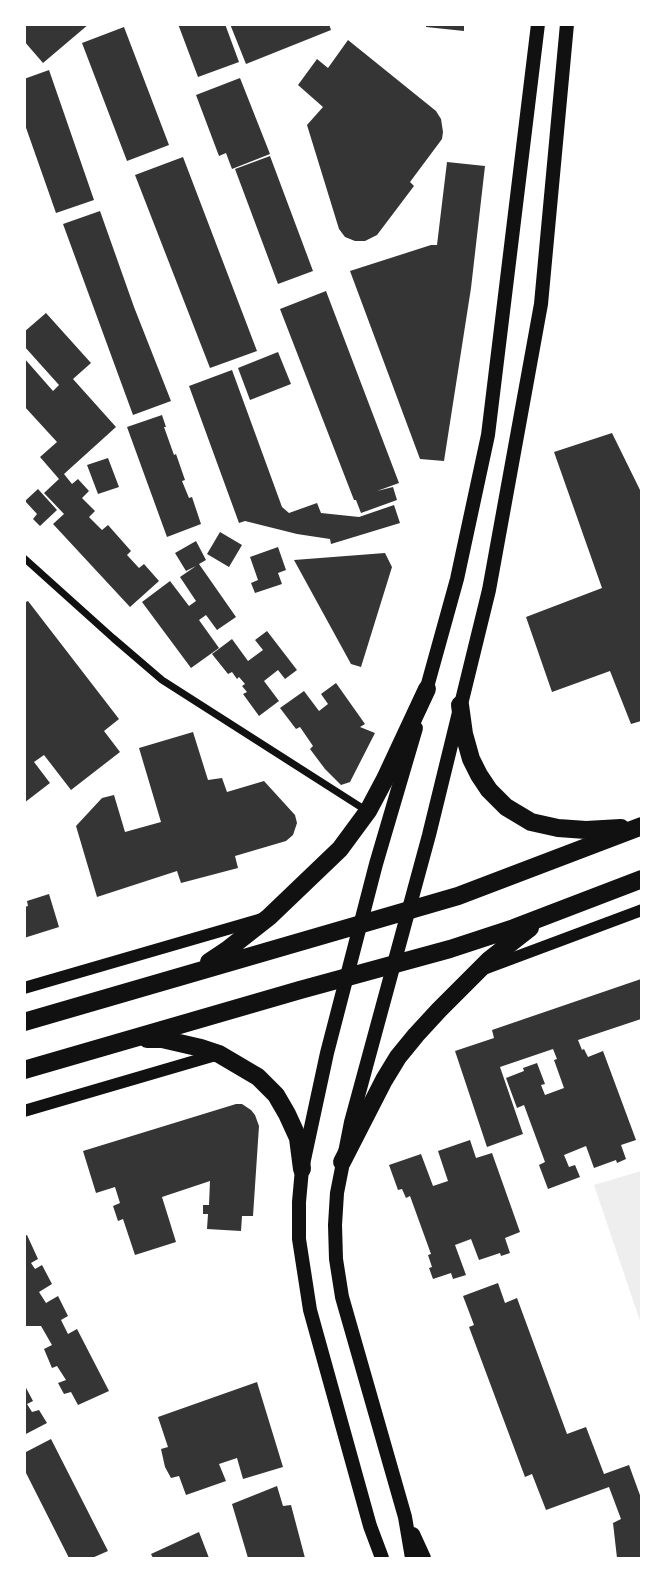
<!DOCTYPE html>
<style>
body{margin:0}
#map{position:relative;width:666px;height:1583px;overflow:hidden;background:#fff;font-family:"Zilla Slab",serif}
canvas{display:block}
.frame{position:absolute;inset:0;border:26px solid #fff;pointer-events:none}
</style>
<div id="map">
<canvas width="666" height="1583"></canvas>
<div class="frame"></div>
</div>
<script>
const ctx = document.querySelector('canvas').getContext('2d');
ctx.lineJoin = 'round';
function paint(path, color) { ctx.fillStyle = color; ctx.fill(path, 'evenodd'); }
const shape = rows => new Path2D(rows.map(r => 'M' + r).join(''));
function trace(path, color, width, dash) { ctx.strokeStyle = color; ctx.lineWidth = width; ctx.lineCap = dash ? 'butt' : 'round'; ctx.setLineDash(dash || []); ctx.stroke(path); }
paint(shape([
 [641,1171,642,1171,641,1324,594,1185]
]), '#eee');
paint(shape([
 [24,24,89,24,43,63,24,41],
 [178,24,225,24,239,62,198,77],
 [230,24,329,24,331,30,246,64],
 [426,24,464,24,464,31,426,27],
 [124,27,169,145,127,161,82,43],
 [348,40,436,111,441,119,443,132,442,139,410,182,414,186,377,235,365,241,355,241,345,237,339,229,307,125,323,107,298,85,317,59,328,68],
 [49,70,94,200,56,213,24,122,24,79],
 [240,78,270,154,232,169,226,153,219,156,196,95],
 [270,156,313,271,278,284,235,169],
 [183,157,257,351,210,368,135,175],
 [447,162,485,166,471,288,444,461,420,459,350,271,431,245,437,245],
 [100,211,134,307,171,401,133,415,63,224],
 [326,291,399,483,377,491,393,487,397,500,361,513,356,500,354,500,280,309],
 [46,313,91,363,73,379,116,427,64,474,72,484,78,479,89,491,82,498,95,511,89,517,102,530,108,525,131,551,127,555,139,568,144,564,159,581,130,607,53,524,64,514,44,493,59,479,40,457,57,442,24,406,24,358,53,391,59,385,24,346,24,332],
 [278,352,291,384,250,400,238,368],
 [232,370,282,507,289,513,317,503,321,513,359,517,394,505,400,523,331,544,330,539,297,534,245,521,239,523,189,386],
 [162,415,166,427,164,427,174,455,176,454,185,480,182,481,189,498,192,497,201,524,167,537,127,427],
 [612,433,640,490,641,490,641,721,631,724,610,671,552,692,526,617,602,588,554,452],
 [108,458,119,487,98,494,87,465],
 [38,489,57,510,40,526,33,519,37,514,25,501],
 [220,532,242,545,229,567,207,554],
 [196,541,206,560,199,564,236,617,217,630,206,615,199,620,219,648,191,668,142,602,170,581,189,606,196,601,180,577,196,566,186,571,175,553],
 [278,547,286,570,278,573,282,584,255,593,251,583,258,580,250,557],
 [385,553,392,567,361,667,351,664,294,560],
 [28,601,119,719,104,731,120,752,71,790,44,755,34,762,50,783,24,803,24,603],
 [267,631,297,670,285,679,278,670,264,681,279,701,259,716,243,694,247,692,242,686,245,684,239,677,237,679,232,672,228,674,212,654,232,639,248,661,263,650,255,640],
 [336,683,365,724,360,727,375,733,350,782,341,785,325,769,310,749,313,746,300,727,296,729,280,708,304,691,319,711,328,704,321,694],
 [193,732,208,780,222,778,227,792,264,781,295,815,297,823,293,835,286,841,235,856,238,868,181,883,177,871,97,897,76,826,102,798,114,795,125,832,161,822,139,748],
 [49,894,59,927,24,938,24,907,28,906,27,901],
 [641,979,641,1019,578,1040,582,1050,584,1049,588,1057,603,1051,636,1140,621,1145,626,1159,617,1163,616,1160,594,1168,586,1146,564,1155,569,1167,575,1165,580,1177,548,1189,539,1165,545,1162,524,1105,517,1108,506,1078,524,1071,523,1068,537,1063,545,1084,541,1085,545,1095,564,1088,554,1060,557,1059,553,1049,500,1067,523,1134,487,1147,455,1051,494,1038,492,1030],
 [236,1104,242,1104,251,1110,255,1115,259,1126,253,1216,242,1216,241,1231,207,1229,208,1214,203,1214,203,1205,209,1205,210,1181,162,1197,176,1242,135,1255,123,1219,118,1221,113,1206,120,1203,115,1187,96,1193,83,1151],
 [470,1140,476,1158,492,1153,520,1232,505,1238,510,1253,501,1256,500,1253,479,1260,471,1239,455,1245,466,1275,453,1279,451,1273,433,1279,429,1268,432,1267,428,1255,431,1254,410,1196,406,1198,402,1189,398,1190,389,1165,421,1154,433,1186,448,1181,438,1151],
 [27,1235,38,1259,31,1263,35,1269,42,1265,52,1284,39,1292,46,1303,58,1296,68,1316,61,1320,68,1334,77,1329,109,1391,78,1405,71,1392,64,1394,58,1383,66,1380,57,1366,52,1368,44,1349,52,1345,41,1326,24,1326,24,1310,26,1310,24,1306,24,1236],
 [498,1283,505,1303,517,1298,567,1434,586,1427,604,1474,629,1465,641,1498,641,1558,617,1558,613,1523,621,1519,609,1487,546,1510,532,1474,525,1477,469,1327,474,1325,463,1296],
 [257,1382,283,1467,243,1479,237,1458,219,1464,226,1481,186,1495,179,1476,171,1478,165,1467,161,1449,168,1447,158,1417],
 [24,1384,33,1401,27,1404,32,1412,39,1410,47,1423,24,1435],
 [51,1439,108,1551,92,1558,69,1558,24,1469,24,1453],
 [277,1486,283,1506,291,1505,305,1558,248,1558,232,1504],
 [199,1532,209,1558,153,1558,151,1554]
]), '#353535');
trace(shape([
 [24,558,113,638,162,680,367,811]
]), '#111', 7);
trace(shape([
 [484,969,642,910],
 [24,988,262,919],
 [24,1111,219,1054]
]), '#111', 12);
trace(shape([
 [424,698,457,579,488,435,538,24],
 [413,1534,424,1558],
 [382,1558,370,1526,310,1310,299,1239,299,1202,302,1169,327,1053,376,864,416,728],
 [412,1558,405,1517,342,1297,336,1259,335,1225,337,1193,351,1122,429,835,489,590,541,304,567,24]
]), '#111', 14);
trace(shape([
 [460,705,464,734,471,759,479,775,489,790,506,807,531,822,558,828,586,830,621,828],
 [209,962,227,950,269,917,340,849,368,811,385,779,427,689],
 [24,1022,458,896,642,826],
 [147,1039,162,1039,201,1048,219,1054,258,1077,276,1095,287,1114,298,1138,302,1169],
 [24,1070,300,990,450,949,514,928,642,879],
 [342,1162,384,1080,398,1057,416,1035,439,1010,489,960,530,928]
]), '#111', 18);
</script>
